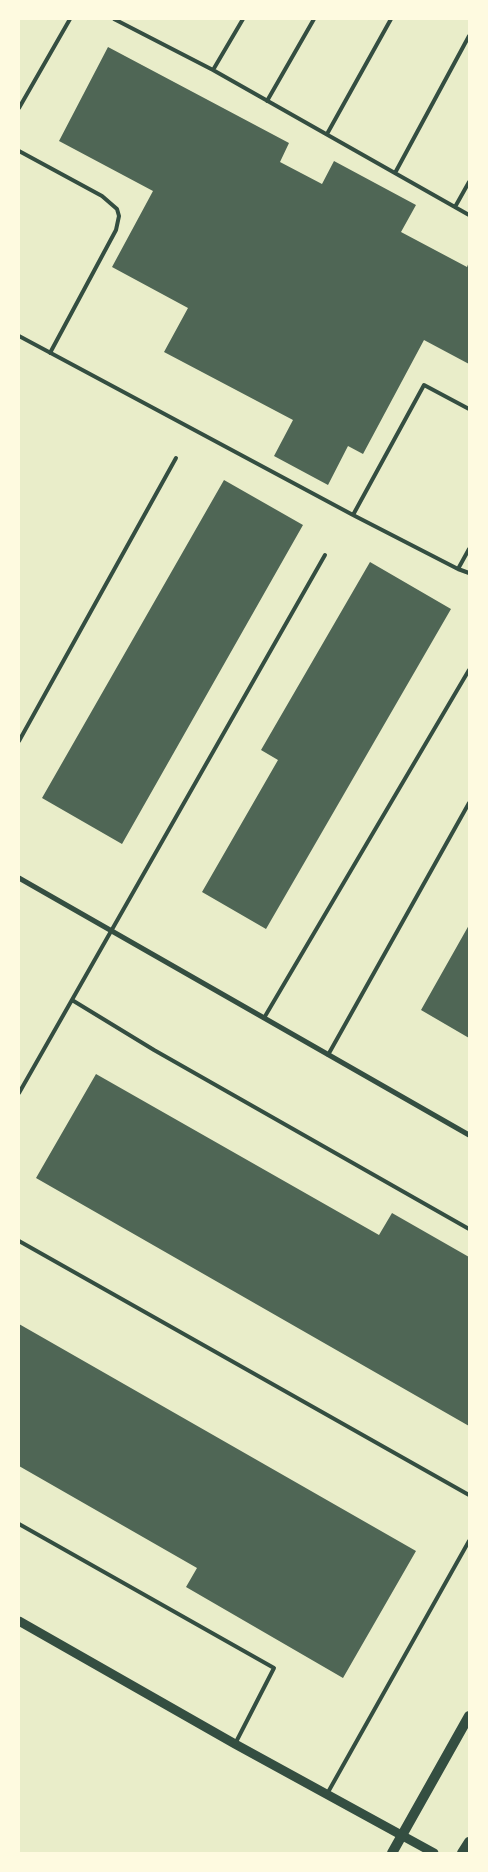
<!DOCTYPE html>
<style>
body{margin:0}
#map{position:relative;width:488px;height:1872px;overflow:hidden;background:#e9edc9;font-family:Karla,sans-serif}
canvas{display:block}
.frame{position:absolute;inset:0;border:20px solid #fefae0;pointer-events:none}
</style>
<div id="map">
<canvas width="488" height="1872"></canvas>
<div class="frame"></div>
</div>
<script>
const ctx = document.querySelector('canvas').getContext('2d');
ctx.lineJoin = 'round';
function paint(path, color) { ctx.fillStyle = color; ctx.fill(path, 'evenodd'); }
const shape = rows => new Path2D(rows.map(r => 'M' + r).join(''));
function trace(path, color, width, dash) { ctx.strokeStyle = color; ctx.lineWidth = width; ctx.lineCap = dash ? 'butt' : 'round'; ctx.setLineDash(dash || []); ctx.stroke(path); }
paint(shape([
 [108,47,289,143,280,162,322,184,334,161,416,205,401,232,467,267,469,262,469,364,424,340,363,454,348,446,328,485,274,456,293,420,164,352,188,308,112,267,153,191,59,141],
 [224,480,303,525,122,844,42,798],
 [370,562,451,609,266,929,202,892,278,760,261,750],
 [469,925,469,1038,421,1010],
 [96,1074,379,1235,392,1213,469,1257,469,1426,36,1178],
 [19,1324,416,1551,343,1678,186,1587,197,1568,19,1466]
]), '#4f6655');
trace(shape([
 [114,19,213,70,469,215],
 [213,70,243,19],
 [267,101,314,19],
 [19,108,70,19],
 [327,134,391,19],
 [19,151,102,196,117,209,119,216,116,230,50,353],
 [395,173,469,36],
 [455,207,469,182],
 [19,336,353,515,458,569,469,573],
 [353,515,424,385,469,409],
 [458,569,469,549],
 [19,741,176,458],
 [72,1000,154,1050,469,1229],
 [264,1018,469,670],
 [328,1055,469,803],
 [19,1093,325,555],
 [19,1241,469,1495],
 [19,1524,274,1668,235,1744],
 [327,1794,469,1541]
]), '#344e41', 4);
trace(shape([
 [19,878,469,1135]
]), '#344e41', 5);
trace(shape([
 [19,1621,235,1744,434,1853]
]), '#344e41', 9);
trace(shape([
 [392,1853,469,1716],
 [462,1853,469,1842]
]), '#344e41', 10);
</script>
